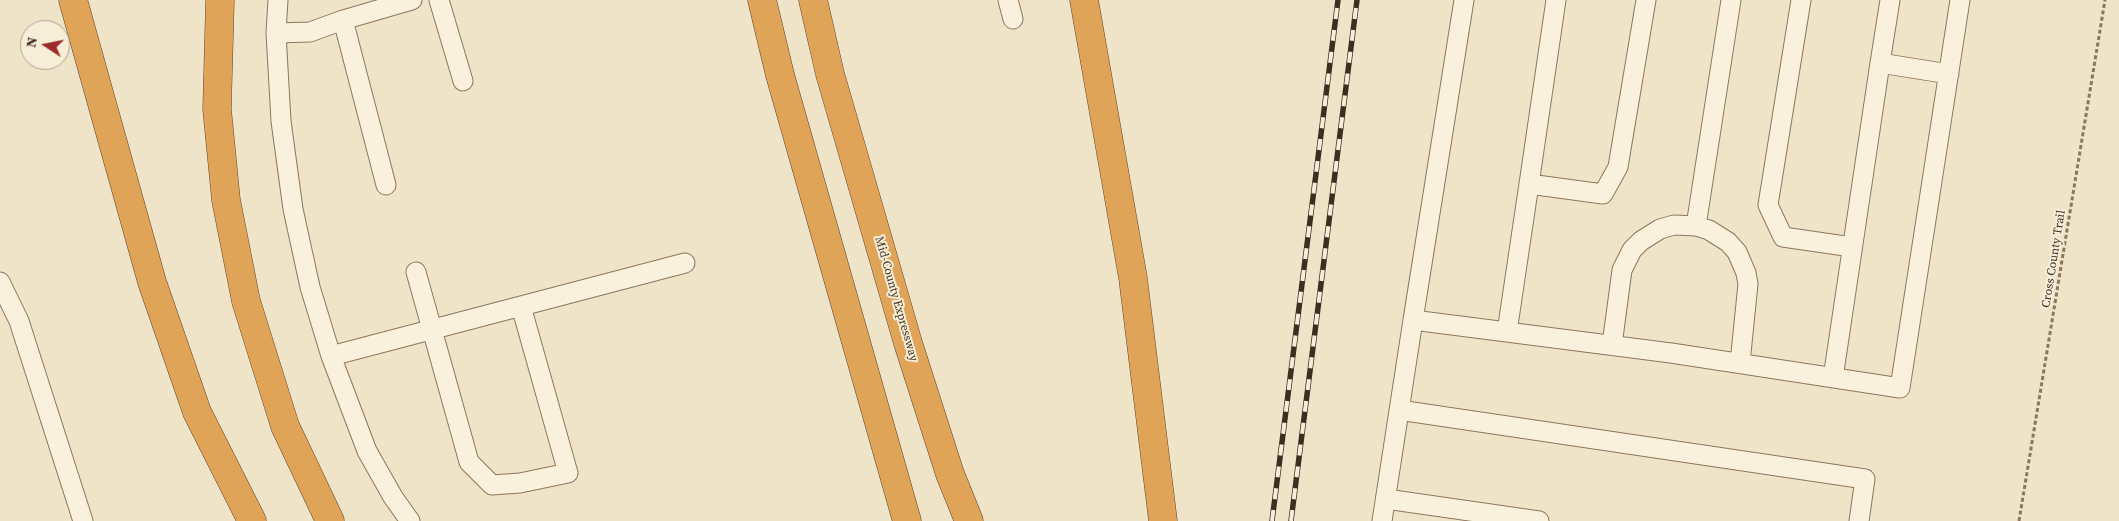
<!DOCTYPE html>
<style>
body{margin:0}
#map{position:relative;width:2119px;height:521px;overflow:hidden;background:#f0e4c8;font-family:"Source Serif 4",serif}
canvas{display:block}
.north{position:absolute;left:20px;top:20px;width:50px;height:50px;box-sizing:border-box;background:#f7eed8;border:1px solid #ada18e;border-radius:50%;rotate:281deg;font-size:14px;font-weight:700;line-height:20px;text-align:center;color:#3d2e20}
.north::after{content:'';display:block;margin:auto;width:18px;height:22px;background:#9e2a2b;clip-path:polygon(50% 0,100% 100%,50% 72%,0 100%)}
</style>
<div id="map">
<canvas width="2119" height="521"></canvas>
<div class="north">N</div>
</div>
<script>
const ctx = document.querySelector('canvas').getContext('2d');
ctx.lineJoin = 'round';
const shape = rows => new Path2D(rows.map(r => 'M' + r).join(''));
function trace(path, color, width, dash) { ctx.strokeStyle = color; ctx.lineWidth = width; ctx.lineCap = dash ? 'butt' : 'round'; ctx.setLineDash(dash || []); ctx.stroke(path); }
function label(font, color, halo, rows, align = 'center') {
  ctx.font = font + ' "Source Serif 4",serif'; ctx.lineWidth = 4; ctx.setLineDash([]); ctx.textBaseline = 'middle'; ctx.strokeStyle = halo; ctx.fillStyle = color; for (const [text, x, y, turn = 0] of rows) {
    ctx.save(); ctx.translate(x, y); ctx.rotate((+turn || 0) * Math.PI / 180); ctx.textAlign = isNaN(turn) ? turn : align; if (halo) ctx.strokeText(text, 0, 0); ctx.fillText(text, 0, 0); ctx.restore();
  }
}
const service = shape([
 [278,0,276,33,281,121,293,209,310,287,331,356,367,451,393,497,410,521],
 [439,0,463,81],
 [1008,0,1013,19],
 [1464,0,1413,320,1671,353,1900,388,1960,0],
 [1801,0,1768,205,1783,237,1852,247],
 [276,33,310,32,343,20],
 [1880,63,1890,0],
 [1529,184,1556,0],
 [386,185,343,20,412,0],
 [1696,226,1731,0],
 [416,272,469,462,492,485,520,483,568,473,521,306],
 [0,282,19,321,83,521],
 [1507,332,1529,184,1603,194,1618,167,1646,0],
 [1612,345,1622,270,1632,250,1641,241,1660,229,1674,225,1696,226,1709,230,1728,242,1737,252,1746,273,1748,284,1740,363],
 [331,356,685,263],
 [1833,378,1880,63,1949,74],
 [1399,410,1865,479,1859,521],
 [1386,499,1539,521],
 [1382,521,1413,320]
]);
const motorway = shape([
 [73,0,152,282,197,412,252,521],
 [220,0,217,109,226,200,246,301,285,426,330,521],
 [762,0,780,75,907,521],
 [813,0,830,74,908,343,950,474,969,521],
 [1084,0,1133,278,1163,521]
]);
trace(service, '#8d765c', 21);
trace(motorway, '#5b4430', 29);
trace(shape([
 [2019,521,2105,0]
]), '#8d765c', 3, [4, 2.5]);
trace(service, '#faf1dc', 19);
trace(motorway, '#e0a458', 28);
const rail = shape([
 [1272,521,1338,0],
 [1291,521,1357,0]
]);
trace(rail, '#3d2e20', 5.5);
trace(rail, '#f7eed8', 4, [11]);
label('12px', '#3d2e20', '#f7eed8', [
 ["Cross County Trail",2054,259,-81],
 ["Mid-County Expressway",896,299,74]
]);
</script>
